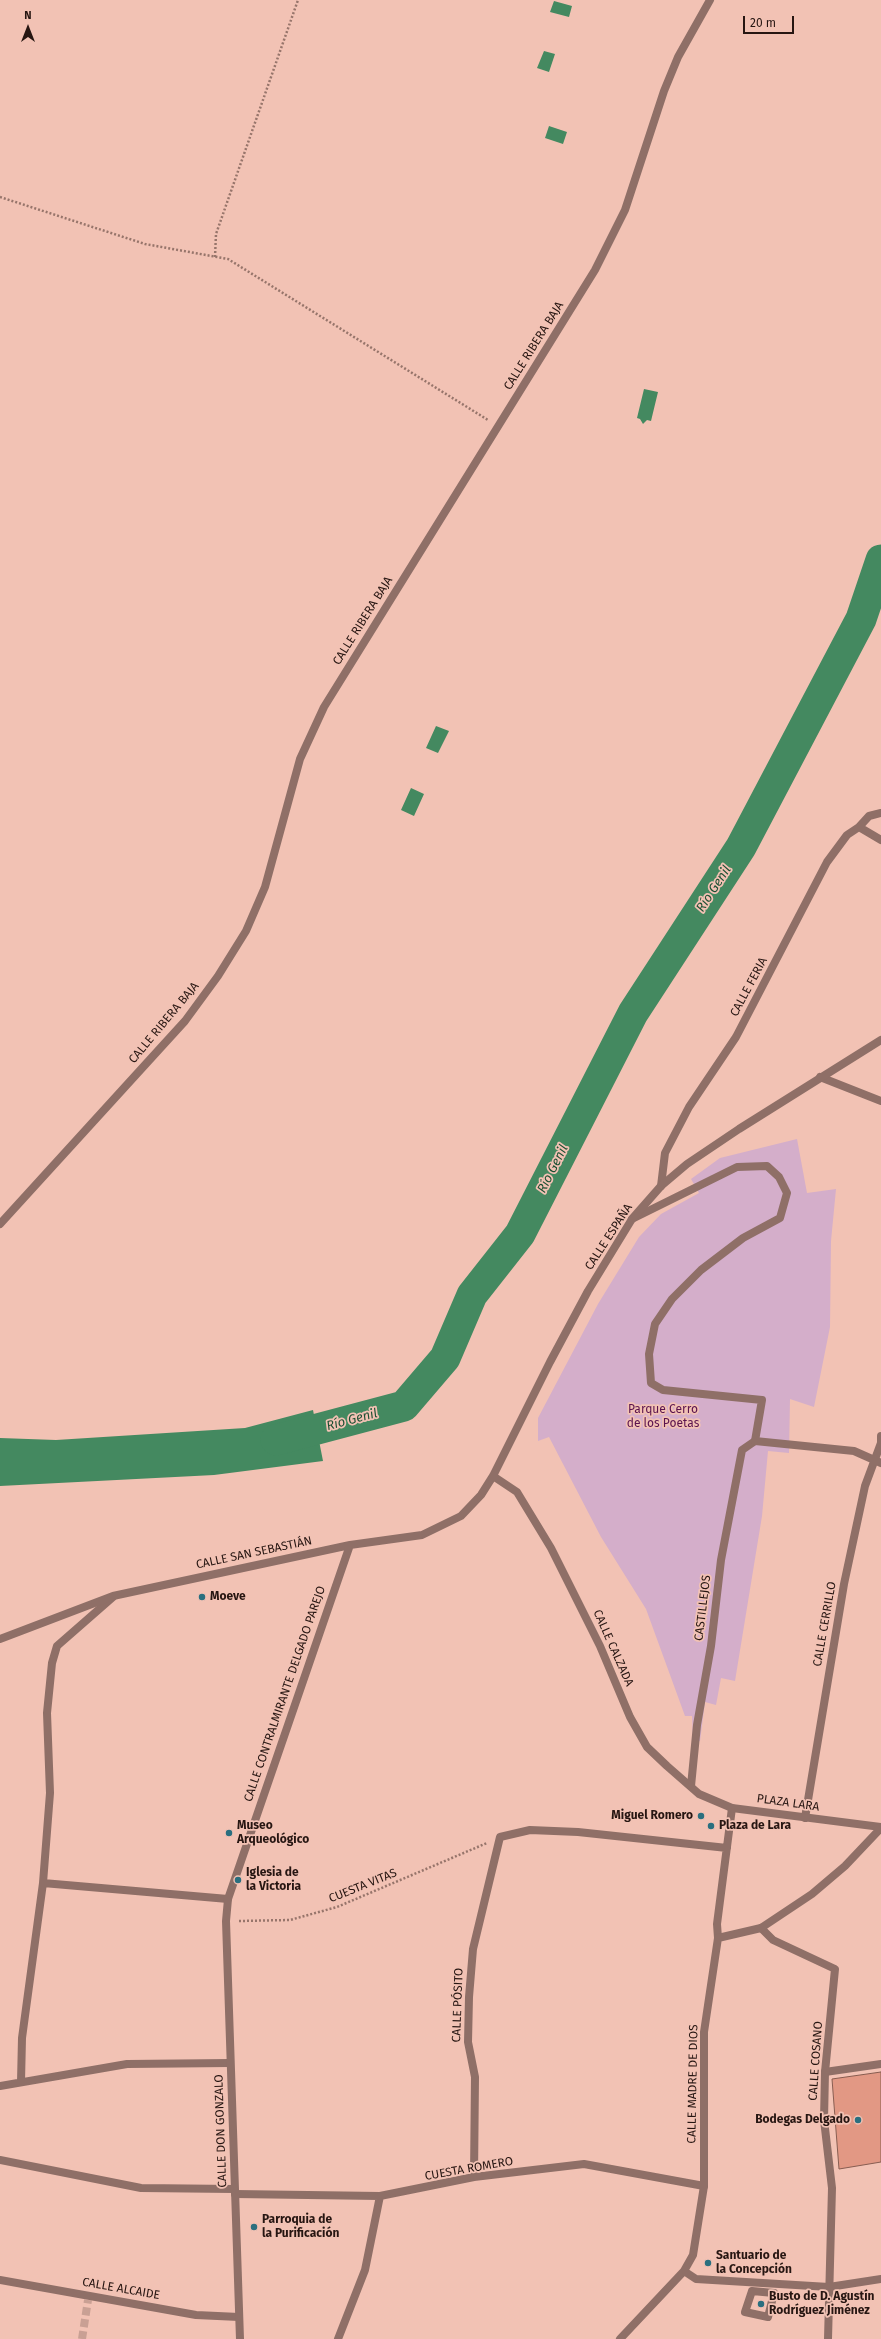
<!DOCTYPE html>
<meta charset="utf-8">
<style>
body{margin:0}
#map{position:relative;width:881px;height:2339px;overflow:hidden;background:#f2c2b4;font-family:"Fira Sans",sans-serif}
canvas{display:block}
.north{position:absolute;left:8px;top:8px;width:40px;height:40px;-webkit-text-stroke:3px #f2c2b4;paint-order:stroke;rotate:0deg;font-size:11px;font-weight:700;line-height:16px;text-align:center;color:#271612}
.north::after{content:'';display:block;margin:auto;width:14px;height:18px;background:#271612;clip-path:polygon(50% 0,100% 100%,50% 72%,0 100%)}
.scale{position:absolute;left:743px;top:16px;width:51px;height:18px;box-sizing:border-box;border:2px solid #271612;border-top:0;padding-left:5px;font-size:12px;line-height:14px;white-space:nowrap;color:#271612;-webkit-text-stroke:3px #f2c2b4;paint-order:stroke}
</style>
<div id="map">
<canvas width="881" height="2339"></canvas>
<div class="north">N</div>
<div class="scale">20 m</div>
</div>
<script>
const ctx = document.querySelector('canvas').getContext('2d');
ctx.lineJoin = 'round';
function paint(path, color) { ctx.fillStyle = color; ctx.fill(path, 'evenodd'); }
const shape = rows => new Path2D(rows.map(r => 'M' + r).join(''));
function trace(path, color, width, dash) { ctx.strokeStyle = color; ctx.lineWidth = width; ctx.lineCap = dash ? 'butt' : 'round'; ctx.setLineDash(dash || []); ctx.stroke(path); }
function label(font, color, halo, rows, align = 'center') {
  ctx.font = font + ' "Fira Sans",sans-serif'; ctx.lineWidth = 3.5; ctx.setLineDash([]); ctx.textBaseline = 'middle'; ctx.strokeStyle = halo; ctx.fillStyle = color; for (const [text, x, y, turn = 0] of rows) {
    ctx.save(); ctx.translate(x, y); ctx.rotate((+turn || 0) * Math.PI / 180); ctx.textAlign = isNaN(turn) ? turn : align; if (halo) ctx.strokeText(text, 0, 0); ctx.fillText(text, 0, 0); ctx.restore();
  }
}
paint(shape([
 [797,1139,807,1193,836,1189,831,1241,830,1327,814,1407,790,1399,789,1453,768,1451,762,1516,735,1681,721,1678,716,1705,705,1702,700,1741,693,1740,692,1716,685,1716,646,1609,601,1537,549,1437,538,1441,538,1418,598,1304,639,1237,661,1214,699,1193,691,1179,720,1158]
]), '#d4aeca');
paint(shape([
 [554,1,572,6,569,17,550,12],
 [544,51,555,54,549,72,537,68],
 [549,126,567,132,563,144,545,138],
 [644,389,658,392,651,421,647,420,643,424,640,419,637,418],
 [436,726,449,731,438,753,426,748],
 [411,788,424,794,414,816,401,810],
 [313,1410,323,1461,214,1475,0,1486,0,1438,56,1440,245,1428]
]), '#448960');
trace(shape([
 [276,1440,404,1406,445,1358,472,1295,520,1234,633,1013,741,847,861,619,881,560]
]), '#448960', 31);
const building = shape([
 [881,2072,881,2162,839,2169,832,2079,881,2072]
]);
paint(building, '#e29884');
trace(building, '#875d51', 1);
trace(shape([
 [82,2339,88,2300]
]), '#c9a094', 8, [8, 4]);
trace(shape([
 [0,197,145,244,228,259,488,420],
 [215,257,216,234,298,0],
 [239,1921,290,1920,337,1907,487,1843]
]), '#97756b', 2.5, [2, 2]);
trace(shape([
 [691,1786,697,1725,711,1646,721,1560,742,1450,755,1441],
 [825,2072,881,2064],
 [0,2160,141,2188,234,2189],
 [752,2291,774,2293,768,2317,745,2312,752,2291]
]), '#8f6f67', 8);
trace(shape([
 [859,827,881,840],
 [820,1077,881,1101],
 [661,1186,665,1153,689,1107,736,1037,827,862,847,835,859,827,869,816,881,813],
 [632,1219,737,1167,767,1166,779,1177,787,1193,780,1218,743,1238,701,1270,672,1299,655,1324,649,1354,651,1383,663,1390,762,1400,755,1441,854,1451,881,1463],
 [805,1818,844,1584,865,1486,881,1443,881,1436],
 [43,1883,228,1899],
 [761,1928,773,1940,835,1969,825,2072,824,2120,832,2188,828,2339],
 [718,1938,717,1924,732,1808],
 [21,2082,22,2038,43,1883,50,1793,47,1713,52,1663,57,1646,113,1597],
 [0,2086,127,2064,230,2063],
 [474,2177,475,2077,468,2042,469,1997,473,1949,500,1837,530,1830,578,1832,727,1848],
 [235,2194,380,2196,474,2177,584,2164,704,2186],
 [0,2280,196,2315,239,2317],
 [338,2339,365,2270,380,2196]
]), '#8f6f67', 8);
trace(shape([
 [0,1224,185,1021,218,976,246,931,265,887,300,759,324,707,595,270,625,210,664,91,678,57,710,0],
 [493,1476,517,1492,551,1548,600,1646,630,1717,647,1747,667,1766,699,1794,732,1808,881,1827],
 [0,1639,113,1596,350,1545,422,1535,461,1516,481,1495,493,1476,550,1362,588,1291,632,1219,661,1186,687,1164,739,1129,881,1040],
 [684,2271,696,2279,829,2287,881,2279],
 [240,2339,226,1921,228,1899,350,1545],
 [620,2339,684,2271,693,2255,704,2186,704,2032,718,1938,761,1928,812,1894,845,1866,881,1828]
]), '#8f6f67', 8);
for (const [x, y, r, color] of [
 [202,1597,4,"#2a6f7f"],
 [701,1816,4,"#2a6f7f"],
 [711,1826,4,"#2a6f7f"],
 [229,1833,4,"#2a6f7f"],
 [238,1880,4,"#2a6f7f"],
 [858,2120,4,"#2a6f7f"],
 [254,2227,4,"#2a6f7f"],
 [708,2263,4,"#2a6f7f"],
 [761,2304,4,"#2a6f7f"]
]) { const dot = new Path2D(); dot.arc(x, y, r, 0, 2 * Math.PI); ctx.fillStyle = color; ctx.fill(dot); trace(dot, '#f2c2b4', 1.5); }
label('12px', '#271612', '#f2c2b4', [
 ["CALLE RIBERA BAJA",534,346,-58],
 ["CALLE RIBERA BAJA",363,621,-58],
 ["CALLE FERIA",749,987,-62],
 ["CALLE RIBERA BAJA",164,1023,-50],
 ["CALLE ESPAÑA",609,1237,-57],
 ["CALLE SAN SEBASTIÁN",254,1553,-12],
 ["CASTILLEJOS",703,1608,-83],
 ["CALLE CERRILLO",825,1624,-80],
 ["CALLE CALZADA",613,1648,66],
 ["CALLE CONTRALMIRANTE DELGADO PAREJO",285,1694,-71],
 ["PLAZA LARA",788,1803,8],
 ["CUESTA VITAS",363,1886,-22],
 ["CALLE PÓSITO",458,2005,-88],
 ["CALLE COSANO",816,2061,-86],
 ["CALLE MADRE DE DIOS",693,2084,-89],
 ["CALLE DON GONZALO",221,2131,-92],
 ["CUESTA ROMERO",469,2169,-10],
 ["CALLE ALCAIDE",121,2289,10]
]);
label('12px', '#5b134e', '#f2c2b4', [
 ["Parque Cerro",663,1410],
 ["de los Poetas",663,1424]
]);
label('bold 12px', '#271612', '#f2c2b4', [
 ["Moeve",210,1597],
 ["Miguel Romero",693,1816,"right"],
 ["Museo",237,1826],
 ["Arqueológico",237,1840],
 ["Plaza de Lara",719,1826],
 ["Iglesia de",246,1873],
 ["la Victoria",246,1887],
 ["Bodegas Delgado",850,2120,"right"],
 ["Parroquia de",262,2220],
 ["la Purificación",262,2234],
 ["Santuario de",716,2256],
 ["la Concepción",716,2270],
 ["Busto de D. Agustín",769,2297],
 ["Rodríguez Jiménez",769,2311]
], 'left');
label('italic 13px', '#1b4f32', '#f2c2b4', [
 ["Río Genil",714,889,-57],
 ["Río Genil",553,1169,-63],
 ["Río Genil",352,1420,-15]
]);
</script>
